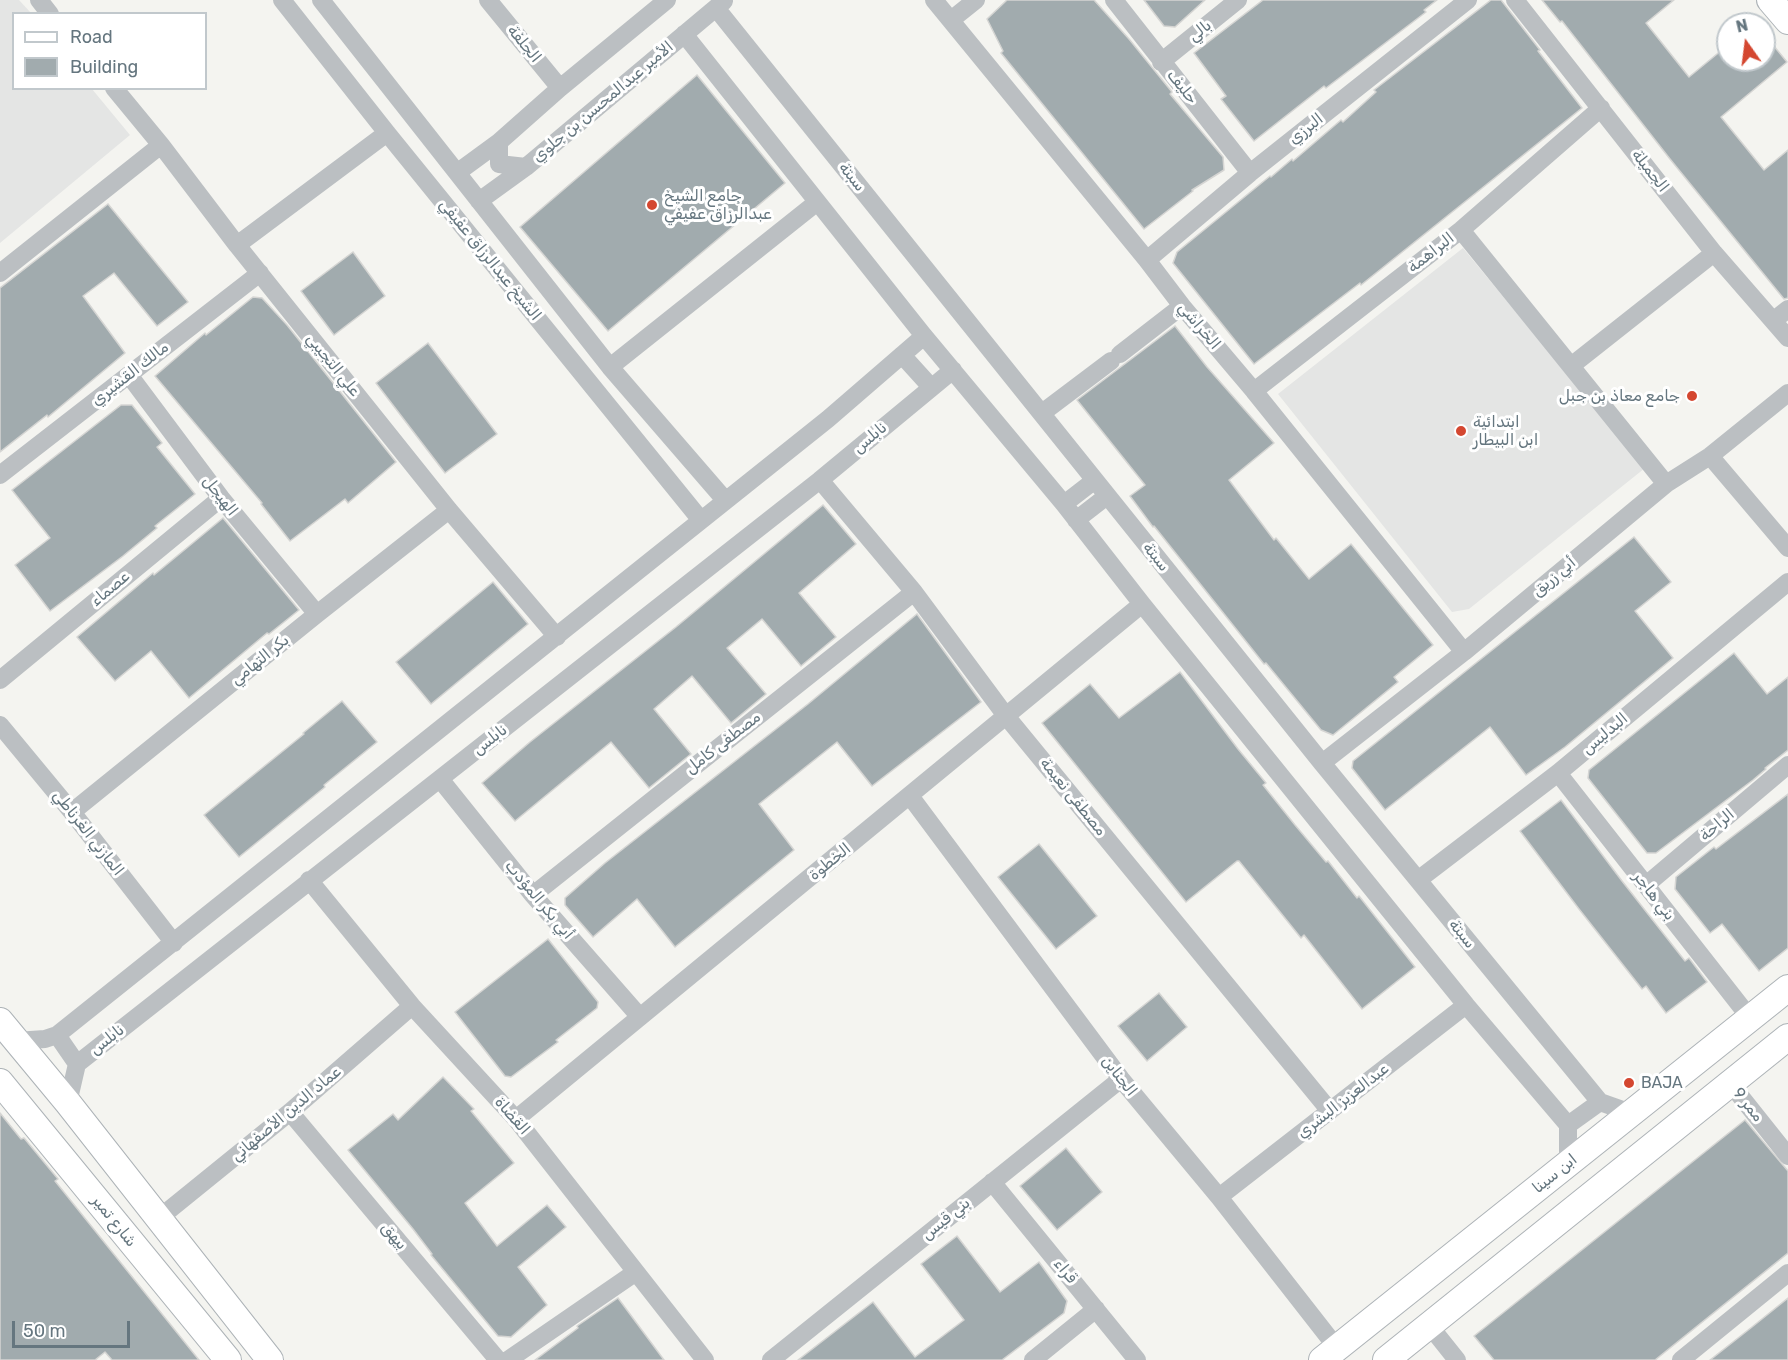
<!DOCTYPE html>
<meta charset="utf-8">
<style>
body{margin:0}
#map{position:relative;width:1788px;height:1360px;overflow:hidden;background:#f4f4f0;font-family:Rubik,sans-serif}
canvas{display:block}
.legend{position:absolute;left:12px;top:12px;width:195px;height:78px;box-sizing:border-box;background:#fff;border:2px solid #c1c8cc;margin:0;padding:8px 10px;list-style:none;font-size:18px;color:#65767f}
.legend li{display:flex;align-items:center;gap:12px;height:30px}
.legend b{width:30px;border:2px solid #c1c8cc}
.north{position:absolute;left:1716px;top:12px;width:60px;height:60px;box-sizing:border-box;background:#fff;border:2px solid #c1c8cc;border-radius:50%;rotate:346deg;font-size:16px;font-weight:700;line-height:24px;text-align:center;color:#65767f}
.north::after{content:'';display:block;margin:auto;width:21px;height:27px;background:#d44730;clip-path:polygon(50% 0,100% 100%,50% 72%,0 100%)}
.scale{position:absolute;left:12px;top:1321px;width:118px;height:27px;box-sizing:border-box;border:3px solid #65767f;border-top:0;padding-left:8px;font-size:18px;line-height:21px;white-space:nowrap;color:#65767f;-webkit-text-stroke:4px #fff;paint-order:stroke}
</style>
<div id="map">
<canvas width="1788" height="1360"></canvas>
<ul class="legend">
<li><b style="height:8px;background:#fff"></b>Road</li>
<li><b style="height:16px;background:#a1abae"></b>Building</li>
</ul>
<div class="north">N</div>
<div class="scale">50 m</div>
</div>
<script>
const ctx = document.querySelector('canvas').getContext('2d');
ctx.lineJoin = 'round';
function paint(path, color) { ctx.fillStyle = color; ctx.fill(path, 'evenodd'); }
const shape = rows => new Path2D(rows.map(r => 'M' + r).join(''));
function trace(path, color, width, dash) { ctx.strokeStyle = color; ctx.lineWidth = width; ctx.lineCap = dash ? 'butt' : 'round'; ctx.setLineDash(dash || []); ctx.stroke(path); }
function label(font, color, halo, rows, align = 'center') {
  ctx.font = font + ' Rubik,"Noto Naskh Arabic",sans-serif'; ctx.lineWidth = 6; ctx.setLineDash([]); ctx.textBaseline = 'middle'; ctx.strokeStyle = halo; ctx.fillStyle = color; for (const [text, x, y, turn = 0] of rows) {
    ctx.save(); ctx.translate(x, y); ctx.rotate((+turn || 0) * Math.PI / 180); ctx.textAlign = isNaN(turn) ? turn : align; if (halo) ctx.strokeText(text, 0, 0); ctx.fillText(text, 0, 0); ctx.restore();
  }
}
paint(shape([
 [0,0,19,0,31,13,14,14,14,88,92,89,130,135,0,243],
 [1463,248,1645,468,1469,609,1452,612,1278,394]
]), '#e4e5e4');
const building = shape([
 [1007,0,1094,0,1129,39,1172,92,1170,94,1223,157,1224,170,1192,190,1193,191,1144,229,1001,53,1003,51,987,19,1007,0],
 [1144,0,1205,0,1175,27,1164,26,1144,0],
 [1263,0,1437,0,1424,10,1426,12,1326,88,1324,86,1254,141,1221,99,1226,96,1194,53,1263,0],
 [1491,0,1501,0,1540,50,1538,51,1582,108,1361,285,1360,283,1254,364,1173,263,1177,252,1270,176,1271,177,1292,159,1293,161,1341,120,1343,122,1376,92,1374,90,1491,0],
 [1542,0,1674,0,1646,23,1689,77,1728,45,1728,60,1764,60,1764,34,1787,62,1721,117,1764,170,1788,150,1788,298,1784,299,1670,159,1562,21,1560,22,1542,0],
 [697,75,785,183,608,331,520,227,697,75],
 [108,204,188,302,157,326,114,273,83,296,125,353,48,417,47,415,0,452,0,288,108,204],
 [353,252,385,296,334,335,301,291,353,252],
 [253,297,262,298,287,325,396,462,348,503,345,499,290,541,261,504,262,503,155,376,205,333,206,335,253,297],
 [1175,326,1207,367,1274,443,1229,480,1274,540,1276,538,1309,579,1351,544,1433,645,1394,677,1398,682,1333,735,1321,730,1266,663,1264,664,1154,526,1153,527,1130,496,1145,485,1077,400,1175,326],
 [428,343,497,434,445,473,376,383,428,343],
 [121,405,132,405,162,443,157,447,195,494,155,526,157,528,123,556,50,611,15,565,50,538,12,490,121,405],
 [823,505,856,544,799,593,836,637,801,666,762,619,727,648,766,694,731,723,692,676,654,709,691,754,649,788,611,742,515,821,482,783,530,742,676,627,823,505],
 [223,518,299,610,269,634,267,633,189,698,151,651,115,681,77,637,153,573,154,575,223,518],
 [1634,537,1671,582,1635,611,1673,658,1565,747,1526,775,1490,727,1385,810,1352,768,1353,761,1634,537],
 [493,582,528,624,431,704,396,662,493,582],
 [917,614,981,702,872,786,837,742,759,804,794,850,675,947,637,899,593,937,565,905,565,898,605,863,808,704,917,614],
 [1734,653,1767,694,1788,677,1788,750,1765,768,1766,769,1753,780,1656,853,1647,853,1588,778,1589,770,1734,653],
 [1180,672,1238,749,1266,783,1263,785,1295,825,1326,862,1328,861,1357,898,1359,896,1415,967,1362,1009,1304,935,1301,938,1239,861,1237,861,1186,902,1042,723,1090,684,1119,718,1180,672],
 [342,701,377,742,324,785,325,787,239,857,204,815,304,734,303,733,342,701],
 [1788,794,1788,948,1759,971,1722,924,1710,933,1675,889,1676,877,1714,847,1716,849,1788,794],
 [1561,800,1622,881,1685,961,1689,958,1707,982,1666,1013,1646,986,1642,989,1579,909,1520,831,1561,800],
 [1039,844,1097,916,1056,949,998,877,1039,844],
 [548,939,598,1002,597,1008,556,1040,558,1042,511,1077,505,1076,455,1012,548,939],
 [1159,993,1187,1027,1147,1061,1118,1026,1159,993],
 [443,1077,474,1109,471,1111,514,1163,465,1203,497,1246,547,1205,566,1227,518,1267,547,1305,511,1337,498,1336,431,1255,432,1254,413,1229,348,1150,393,1114,398,1120,443,1077],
 [0,1113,21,1139,24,1138,58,1179,55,1181,199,1360,112,1360,105,1352,95,1360,0,1360,0,1113],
 [1745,1120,1788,1171,1788,1253,1655,1360,1494,1360,1474,1336,1745,1120],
 [1066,1148,1102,1192,1057,1230,1020,1186,1066,1148],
 [957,1236,1000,1292,1039,1262,1067,1301,1064,1313,1002,1360,798,1360,873,1302,915,1357,964,1320,921,1264,957,1236],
 [618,1298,664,1360,535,1360,578,1328,577,1326,618,1298],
 [1788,1298,1788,1360,1710,1360,1752,1327,1788,1298]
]);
paint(building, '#a1abae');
trace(building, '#d5d5d3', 1.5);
const secondary = shape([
 [1770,0,1788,21],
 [0,1021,68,1103,270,1360],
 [0,1082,228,1360],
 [1322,1360,1788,988],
 [1386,1360,1788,1037]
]);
trace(secondary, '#adb3b7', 28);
trace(shape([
 [39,0,50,14],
 [282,0,387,133,700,519],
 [321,0,610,367,725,500],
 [488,0,560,88],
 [934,0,1147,260,1182,306,1254,391,1464,652],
 [1114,0,1250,173],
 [1515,0,1714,253,1788,338],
 [716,8,1322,763,1600,1102,1631,1113],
 [951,20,976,0],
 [684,34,924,336,1064,504,1142,604,1466,1005,1568,1125,1568,1163],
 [1161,62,1238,0],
 [114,88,161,145,237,245,449,510,557,637],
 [499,142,499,164,526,167],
 [458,172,499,142,560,88,667,0],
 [479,201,526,167,724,1],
 [1461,230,1666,484],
 [237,245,387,133],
 [1147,260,1250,173,1468,0],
 [0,273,161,145],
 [1774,320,1788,309],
 [1120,354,1182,306],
 [902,355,931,387],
 [1571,366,1714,253],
 [610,367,816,203],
 [129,375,221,498,317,614],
 [1254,391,1461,230,1601,108],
 [1042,413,1111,361],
 [1710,456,1788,548],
 [0,475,260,273],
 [820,480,914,592,1006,716,1330,1111],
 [1064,504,1095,480],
 [1076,520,1107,496],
 [0,680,221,498],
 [0,725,72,812,174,943],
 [1322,763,1464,652,1666,484,1710,456,1788,393],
 [1558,773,1750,1018],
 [440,779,533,895,640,1017],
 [910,796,1121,1079,1219,1197,1337,1348],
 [72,812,317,614,449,510],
 [309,880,412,1006,516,1119,705,1360],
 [1418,880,1558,773,1788,582],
 [1646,885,1788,765],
 [533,895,914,592],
 [57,1035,77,1064],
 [16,1041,45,1039,57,1035,828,419,924,336],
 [1730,1083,1788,1156],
 [68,1103,77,1064,820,480,953,370],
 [290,1112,498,1360],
 [516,1119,1142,604],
 [1568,1125,1600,1102],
 [992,1182,1137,1360],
 [1219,1197,1466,1005],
 [158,1219,290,1112,412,1006],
 [1429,1325,1457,1360],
 [508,1360,636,1272],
 [771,1360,1121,1079],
 [1033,1360,1096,1309],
 [1681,1360,1788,1273]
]), '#bbbfc2', 18);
trace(secondary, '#fff', 26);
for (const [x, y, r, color] of [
 [652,205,6,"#d44730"],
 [1692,396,6,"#d44730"],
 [1461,431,6,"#d44730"],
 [1629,1083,6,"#d44730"]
]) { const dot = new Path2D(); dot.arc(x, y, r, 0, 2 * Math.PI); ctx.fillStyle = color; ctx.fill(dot); trace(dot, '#fff', 2); }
label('16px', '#65767f', '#fff', [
 ["بالي",1200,31,-38],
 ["الجلفة",524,44,51],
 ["حليف",1182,87,51],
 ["الأمير عبدالمحسن بن جلوي",603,102,-40],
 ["البرزي",1306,129,-38],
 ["الجميلة",1650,171,52],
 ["سبتة",852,177,51],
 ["البراهمة",1431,253,-38],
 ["الشيخ عبدالرزاق عفيفي",490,260,51],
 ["الخراشي",1199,326,50],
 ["علي التجيبي",333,365,51],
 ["مالك القشيري",130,374,-38],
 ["نابلس",870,438,-40],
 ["الهيجل",220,496,52],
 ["سبتة",1156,557,51],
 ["أبي زريق",1554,577,-40],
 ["عصماء",110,589,-40],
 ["بكر التهامي",260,660,-39],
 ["البدليس",1605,734,-40],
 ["نابلس",490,740,-38],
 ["مصطفى كامل",723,743,-38],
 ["مصطفى نعيمة",1073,797,51],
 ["الراحة",1717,825,-40],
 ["المازني الغرناطي",88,833,52],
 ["الخطوة",830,862,-39],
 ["بني هاجر",1654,896,52],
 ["أبي بكر المؤدب",539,900,50],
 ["سبتة",1462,934,51],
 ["نابلس",107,1040,-38],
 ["الجناين",1119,1076,52],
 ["عبدالعزيز البشري",1343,1101,-38],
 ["ممر 9",1748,1105,51],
 ["عماد الدين الأصفهاني",286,1114,-40],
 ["القضاة",512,1116,49],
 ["ابن سينا",1555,1174,-39],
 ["بني قيس",946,1219,-39],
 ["شارع تمير",114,1221,51],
 ["بيهق",394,1236,50],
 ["قراء",1065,1271,51]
]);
label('16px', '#65767f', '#fff', [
 ["جامع الشيخ",664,196],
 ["عبدالرزاق عفيفي",664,214],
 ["جامع معاذ بن جبل",1680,396,"right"],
 ["ابتدائية",1473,422],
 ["ابن البيطار",1473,440],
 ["BAJA",1641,1083]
], 'left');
</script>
